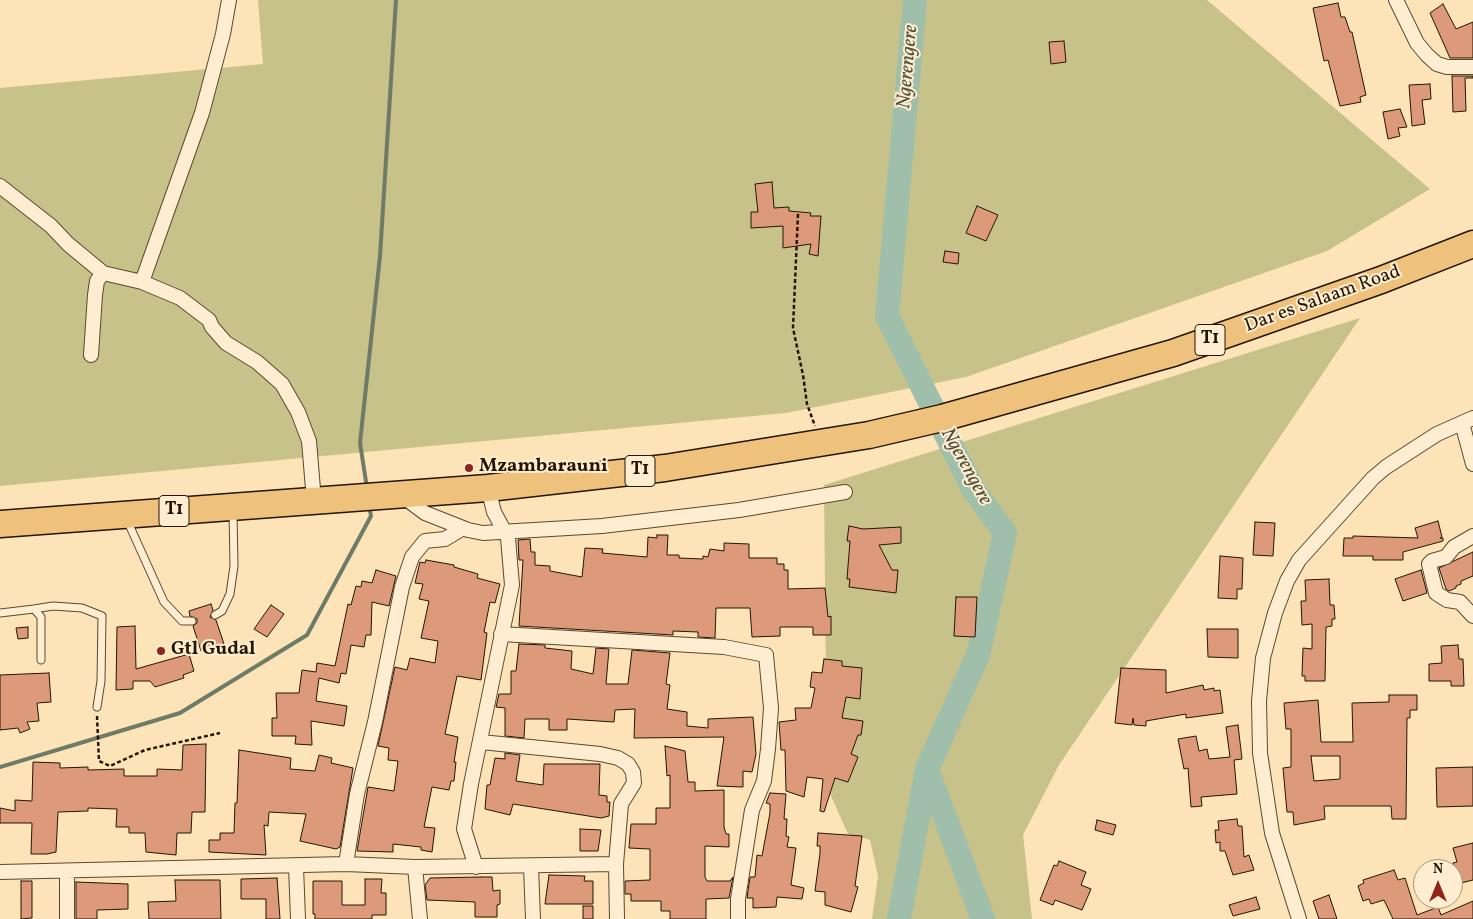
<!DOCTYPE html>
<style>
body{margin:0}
#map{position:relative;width:1473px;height:919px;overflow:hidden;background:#fde4b8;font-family:Vollkorn,serif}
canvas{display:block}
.north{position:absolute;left:1413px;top:859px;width:50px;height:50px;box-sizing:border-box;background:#feedd1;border:1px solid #a7977e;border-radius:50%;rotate:0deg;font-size:14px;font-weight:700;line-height:20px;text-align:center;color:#241502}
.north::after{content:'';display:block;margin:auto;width:18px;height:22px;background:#8f2418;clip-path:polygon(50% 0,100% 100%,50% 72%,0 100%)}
</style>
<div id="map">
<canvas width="1473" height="919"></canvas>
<div class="north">N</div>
</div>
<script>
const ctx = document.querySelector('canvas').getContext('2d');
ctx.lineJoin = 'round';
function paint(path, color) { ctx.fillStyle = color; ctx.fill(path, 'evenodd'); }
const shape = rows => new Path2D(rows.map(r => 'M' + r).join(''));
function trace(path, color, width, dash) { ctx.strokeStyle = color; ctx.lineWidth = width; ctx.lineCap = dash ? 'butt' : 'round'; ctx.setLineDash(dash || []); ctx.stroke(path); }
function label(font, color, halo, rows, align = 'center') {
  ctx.font = font + ' Vollkorn,serif'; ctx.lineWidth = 4; ctx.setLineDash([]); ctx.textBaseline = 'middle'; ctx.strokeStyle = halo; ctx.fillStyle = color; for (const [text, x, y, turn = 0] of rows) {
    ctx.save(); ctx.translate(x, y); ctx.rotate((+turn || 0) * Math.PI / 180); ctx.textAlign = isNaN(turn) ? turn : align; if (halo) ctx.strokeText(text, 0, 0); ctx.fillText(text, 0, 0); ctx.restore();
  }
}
paint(shape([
 [258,0,1207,0,1430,189,1327,251,966,377,786,413,0,486,0,88,263,64],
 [1360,318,1059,765,1023,835,1032,919,872,919,878,876,870,840,848,834,827,787,824,485]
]), '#c7c28a');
trace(shape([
 [367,488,360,443,380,256,396,0],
 [0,767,180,713,307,635,371,516,369,505]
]), '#6e7b67', 4);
trace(shape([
 [915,0,887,316,973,489,1005,533,978,655,927,769,983,919],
 [899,919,927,769]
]), '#a0bfaa', 24);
const building = shape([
 [1338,3,1341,17,1345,17,1350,32,1352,32,1366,95,1360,97,1361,102,1340,106,1328,60,1324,61,1313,8,1338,3],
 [1443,4,1456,29,1473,22,1473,58,1450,58,1430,13,1443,4],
 [1064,41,1066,62,1051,64,1049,42,1064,41],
 [1452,76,1473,76,1473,78,1465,78,1466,111,1453,112,1452,76],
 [1430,84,1431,99,1422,100,1425,124,1412,126,1409,85,1430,84],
 [1400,109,1407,127,1398,128,1400,136,1388,139,1383,112,1400,109],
 [772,182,774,208,789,207,789,211,811,213,810,216,821,216,818,256,809,254,811,244,783,248,783,226,751,228,751,212,758,212,755,184,772,182],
 [977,206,998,215,986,241,966,233,977,206],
 [945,251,959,253,958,264,943,262,945,251],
 [1438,521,1442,537,1440,538,1443,538,1443,541,1403,552,1403,560,1373,560,1373,556,1343,556,1344,538,1353,538,1353,536,1418,538,1415,528,1438,521],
 [1255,522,1275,523,1273,556,1253,555,1255,522],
 [849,526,863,529,901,527,901,543,879,545,892,570,898,570,896,593,849,587,850,579,847,579,850,541,847,541,849,526],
 [657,535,668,535,667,555,679,555,679,558,703,559,703,556,708,557,710,549,724,551,724,543,749,544,749,558,777,558,777,564,784,564,784,570,788,570,788,589,825,588,828,617,831,616,831,635,813,635,813,627,780,627,780,636,752,637,750,608,716,608,715,638,698,637,698,632,673,631,673,635,519,626,523,560,519,560,518,540,530,539,531,552,535,552,535,565,550,566,550,571,582,577,585,548,603,549,602,553,647,557,648,537,657,538,657,535],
 [1473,552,1473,576,1461,581,1461,584,1456,586,1456,588,1449,591,1446,589,1439,568,1473,552],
 [1220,556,1243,558,1242,589,1237,589,1237,599,1218,598,1220,556],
 [426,560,454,565,454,567,478,574,477,578,500,584,495,603,490,602,484,632,487,633,481,680,457,676,445,734,458,737,454,762,456,762,454,781,451,781,449,790,432,787,424,827,435,828,432,852,421,850,421,847,393,844,393,852,357,851,368,787,394,791,398,761,388,760,389,748,378,746,395,667,407,670,410,658,435,663,438,641,421,638,429,601,419,599,423,584,415,583,420,562,425,563,426,560],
 [376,570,396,576,389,606,372,602,371,635,366,635,364,647,351,645,346,674,341,673,339,683,319,678,316,701,347,706,344,726,311,721,312,745,295,744,296,736,272,736,272,718,277,718,276,693,299,693,302,670,316,672,317,663,335,666,348,604,351,605,356,586,361,587,362,581,372,583,376,570],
 [1421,570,1427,593,1403,601,1395,579,1421,570],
 [1329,579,1330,605,1334,605,1335,619,1332,619,1332,626,1326,627,1325,681,1305,681,1305,676,1302,676,1303,648,1312,649,1312,624,1302,625,1301,601,1306,601,1305,580,1329,579],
 [956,597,977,597,975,637,954,636,956,597],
 [211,604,213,610,210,617,216,620,224,644,201,651,193,626,197,623,197,619,190,616,189,611,211,604],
 [271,605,284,614,267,637,254,629,271,605],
 [135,626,136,669,189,654,194,671,183,675,184,678,155,687,150,681,133,681,133,689,116,690,117,627,135,626],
 [28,627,28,638,18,639,16,628,28,627],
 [1207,629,1238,629,1238,658,1208,657,1207,629],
 [519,644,545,645,545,648,572,651,571,669,593,674,596,648,609,649,606,684,628,684,632,650,670,653,666,684,670,685,667,709,687,712,687,726,708,728,708,719,753,717,756,754,752,772,743,771,743,787,717,786,724,737,634,738,635,709,615,710,614,722,567,719,567,730,549,730,549,719,525,719,524,738,505,736,505,708,496,707,499,694,511,694,511,671,516,671,519,644],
 [1458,645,1459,659,1463,659,1464,686,1451,686,1451,681,1429,681,1429,664,1442,663,1441,646,1458,645],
 [824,659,842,661,842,666,862,668,860,699,846,697,842,718,863,721,861,735,858,735,851,754,858,757,848,782,835,778,824,812,820,811,823,779,807,777,804,797,786,791,785,750,781,750,779,722,796,720,795,708,811,708,815,688,810,687,812,672,822,673,824,659],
 [1121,668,1166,670,1166,693,1203,685,1204,690,1214,688,1214,691,1220,690,1223,713,1186,718,1186,714,1146,721,1146,726,1134,725,1133,718,1132,725,1115,723,1121,668],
 [49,673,51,702,37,703,39,721,27,722,30,729,20,733,18,728,0,730,0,675,49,673],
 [1389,695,1417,695,1417,710,1410,710,1410,718,1407,718,1406,819,1392,819,1391,806,1324,806,1325,819,1294,825,1293,812,1287,812,1283,768,1291,767,1291,729,1286,729,1284,703,1318,700,1321,742,1353,742,1352,703,1389,702,1389,695],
 [1311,756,1340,756,1340,779,1314,781,1311,756],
 [1238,725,1242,759,1234,760,1237,794,1201,797,1202,806,1191,807,1188,768,1184,769,1178,739,1196,736,1199,751,1207,749,1209,759,1230,757,1226,727,1238,725],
 [206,744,205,812,192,812,191,833,177,833,176,855,146,852,145,833,129,833,129,827,116,827,117,809,88,808,88,811,58,812,56,852,47,854,31,854,32,823,0,823,0,808,15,811,15,800,32,801,33,762,60,763,60,768,88,767,88,770,124,769,124,776,157,776,157,769,182,770,183,745,206,744],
 [665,746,685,751,688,782,695,782,695,791,724,790,724,827,726,834,729,834,729,847,705,846,705,877,707,881,730,881,733,877,729,898,706,899,706,919,670,919,670,911,661,911,661,901,631,901,631,894,625,894,625,881,650,880,650,849,629,848,631,824,656,824,656,808,670,808,670,775,667,776,665,746],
 [239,750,291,758,290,769,315,771,319,755,332,758,331,763,353,768,340,847,336,849,300,841,306,814,269,812,268,826,264,825,266,855,209,852,209,840,220,840,220,833,234,833,235,803,237,803,239,750],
 [505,753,520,755,516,781,543,785,544,764,600,764,599,795,607,796,607,802,610,802,609,816,601,818,513,804,510,815,485,809,487,785,490,785,495,758,505,759,505,753],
 [1473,767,1473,806,1437,807,1436,768,1473,767],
 [770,793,786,794,784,819,787,819,786,836,789,837,787,847,796,848,791,885,804,888,802,899,777,897,776,907,753,908,753,898,747,898,750,877,755,877,757,855,762,856,770,813,770,804,766,803,770,793],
 [1237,819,1238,826,1242,826,1244,857,1249,855,1254,870,1233,875,1225,851,1220,851,1220,842,1216,843,1215,830,1219,830,1218,821,1237,819],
 [1097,820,1116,825,1113,835,1095,830,1097,820],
 [580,829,601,830,598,851,580,851,580,829],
 [818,833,862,836,855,886,858,887,851,912,825,905,825,892,815,891,820,853,820,846,817,846,818,833],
 [1473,843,1473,880,1453,885,1453,863,1457,862,1453,848,1473,843],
 [1059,861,1086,872,1081,885,1091,889,1082,910,1055,900,1053,905,1040,900,1054,865,1057,866,1059,861],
 [1394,870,1398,880,1405,878,1417,915,1438,907,1441,915,1473,901,1473,919,1393,919,1384,900,1371,904,1369,899,1363,901,1358,886,1364,883,1363,880,1394,870],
 [549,875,585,876,584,881,593,881,593,904,545,904,549,875],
 [481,877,492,877,493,891,500,890,500,904,497,905,497,917,475,917,475,902,427,900,425,885,430,878,481,877],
 [277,878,280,919,266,919,266,899,241,899,241,879,277,878],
 [365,879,382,879,381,893,386,893,386,915,372,915,372,919,315,919,315,914,313,914,313,881,342,881,342,905,365,905,365,879],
 [175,880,220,880,221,919,149,919,148,902,176,901,175,880],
 [21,881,32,881,32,918,21,919,21,881],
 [76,882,128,884,128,909,97,910,97,919,76,919,76,882],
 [1329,895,1337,919,1319,919,1313,901,1329,895],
 [1256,897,1260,909,1233,916,1229,905,1256,897],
 [583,906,593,906,593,919,583,919,583,906]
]);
paint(building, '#dc9a7a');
trace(building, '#241502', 1);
const lane = shape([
 [127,520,164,602,182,621,192,621],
 [34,609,53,606,82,608,102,616,101,681,97,707],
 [0,613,34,609,41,617,41,660],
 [215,615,222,611,230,594,234,566,233,511]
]);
const street = shape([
 [1396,0,1417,43,1427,55,1437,64,1447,67,1473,67],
 [0,186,51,226,68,244,103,273,142,282,180,298,209,320,212,327,226,343,257,362,282,384,298,412,309,441,314,501],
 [142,282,202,113,223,34,229,0],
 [91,355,95,295,97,281,103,273],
 [1462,423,1473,464],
 [401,495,425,513,468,530,483,533,602,526,739,510,845,492],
 [1473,536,1454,547,1446,557,1432,561,1429,564,1436,593,1447,600,1460,602,1473,616],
 [501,634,724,647,766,655,771,708,768,749,764,781,752,810,738,899,738,919],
 [481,742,600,754,618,758,628,764,633,772,634,783,621,804,616,864,617,919],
 [346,864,357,794,375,722,402,587,412,557,425,541,445,539,463,528],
 [296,866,298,919],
 [531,866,533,919],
 [415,867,420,919],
 [476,867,464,829,471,784,512,585,508,538,494,512,488,488],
 [0,872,346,864,415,867,616,864],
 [67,872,67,919],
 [1299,919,1272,833,1260,753,1259,701,1263,658,1275,613,1287,581,1299,560,1373,478,1386,467,1437,434,1473,418]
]);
const highway = shape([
 [0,524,488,488,665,468,869,435,942,418,1173,353,1381,280,1473,244]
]);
trace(lane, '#5a4930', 9);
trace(street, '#5a4930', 16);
trace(highway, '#241502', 29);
trace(shape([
 [798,214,793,328,803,375,807,404,815,426],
 [97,716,99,761,110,766,145,750,220,733]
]), '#241502', 2.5, [4, 2.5]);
trace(lane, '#feedd1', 7);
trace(street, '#feedd1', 14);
trace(highway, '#eec27c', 26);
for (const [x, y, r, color] of [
 [469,468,5,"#8f2418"],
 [161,651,5,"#8f2418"]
]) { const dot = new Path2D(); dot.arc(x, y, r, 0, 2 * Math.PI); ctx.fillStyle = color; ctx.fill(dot); trace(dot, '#feedd1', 2); }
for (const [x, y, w] of [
 [1210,340,30],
 [640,471,30],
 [174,511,30]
]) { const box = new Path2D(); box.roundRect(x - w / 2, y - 15.5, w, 31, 4); ctx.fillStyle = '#feedd1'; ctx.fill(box); trace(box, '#241502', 1); }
label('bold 18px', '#241502', null, [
 ["T1",1210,340],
 ["T1",640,471],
 ["T1",174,511]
]);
label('19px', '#241502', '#feedd1', [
 ["Dar es Salaam Road",1323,300,-20]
]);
label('bold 19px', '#241502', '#feedd1', [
 ["Mzambarauni",479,468],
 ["Gtl Gudal",171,651]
], 'left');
label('italic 20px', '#4f503d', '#feedd1', [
 ["Ngerengere",909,67,-85],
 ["Ngerengere",965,467,61]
]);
</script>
